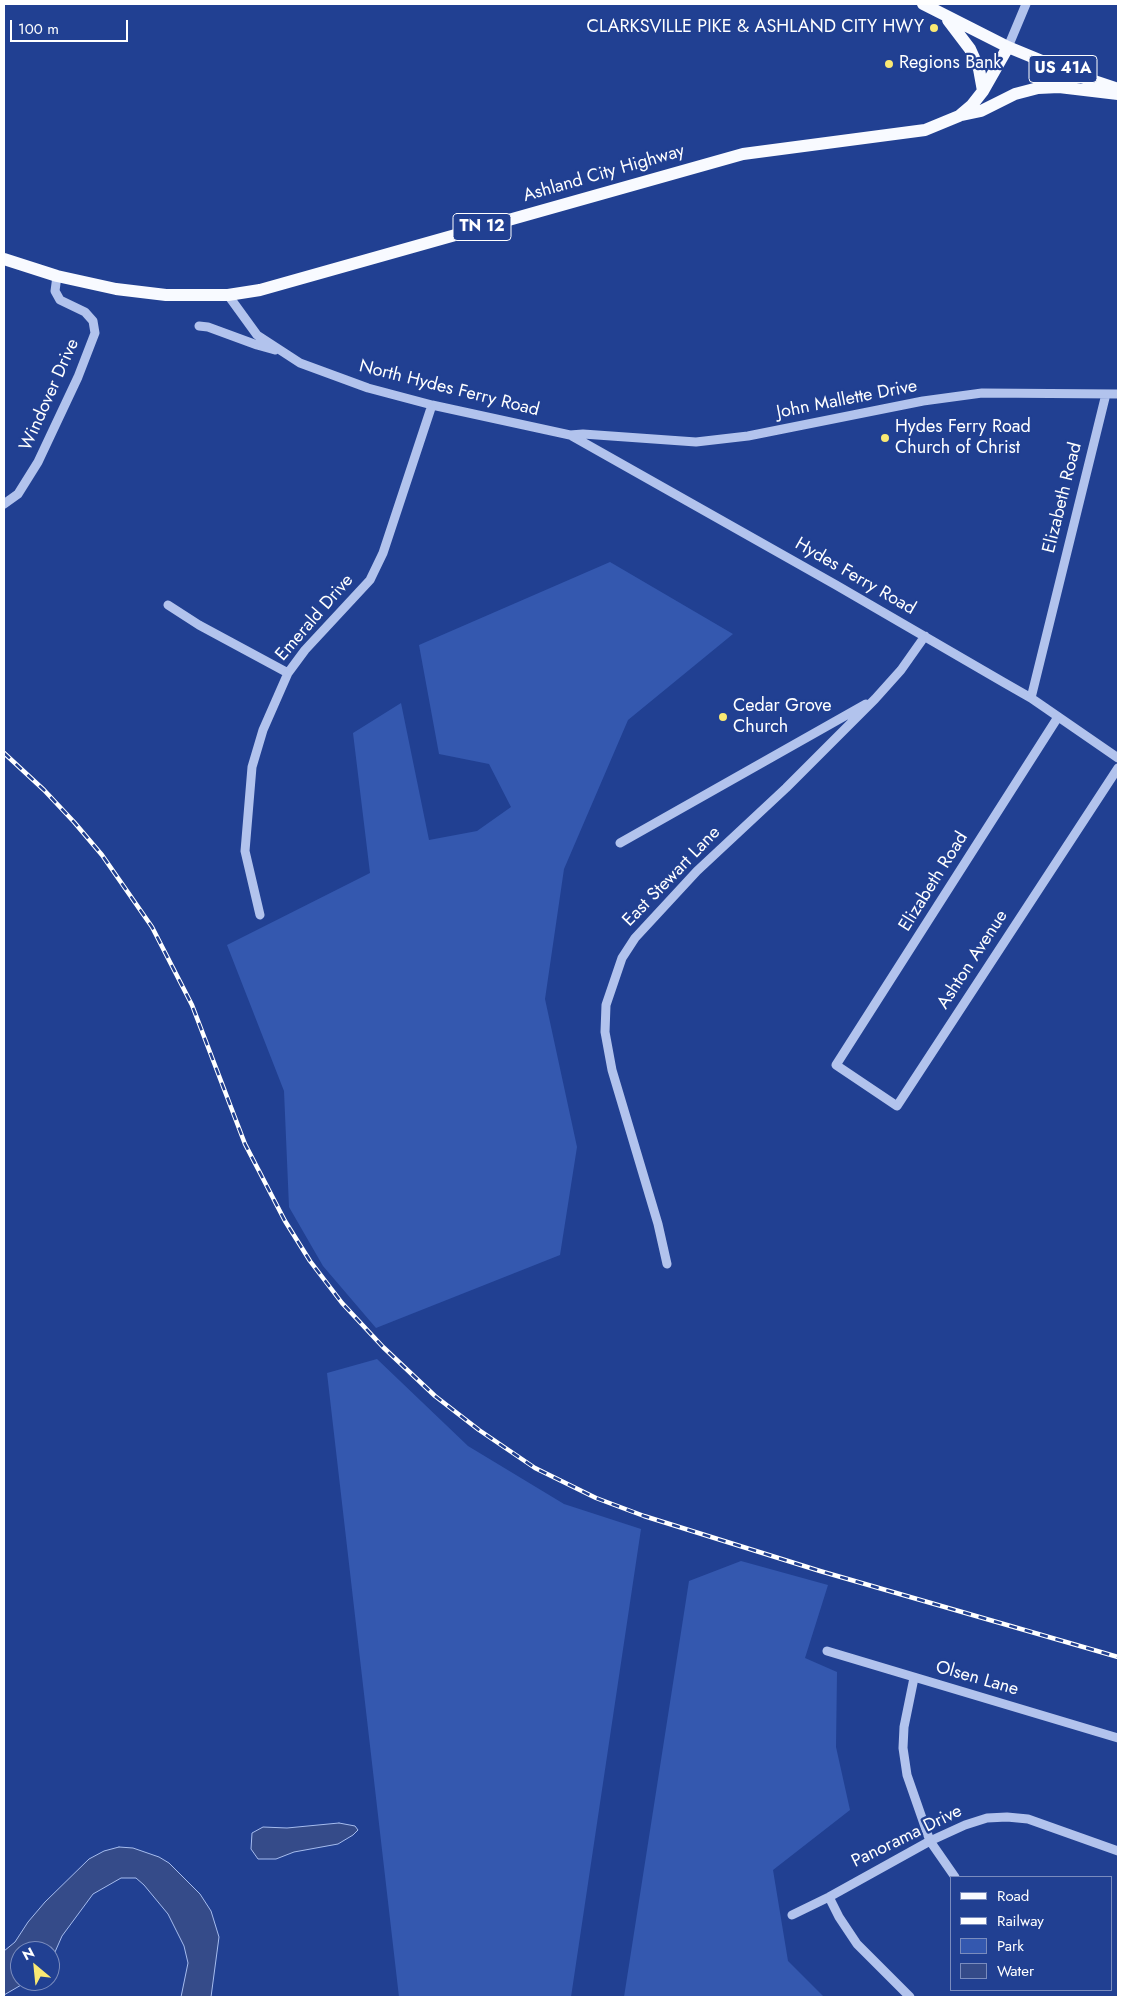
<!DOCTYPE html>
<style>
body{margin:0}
#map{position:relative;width:1122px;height:2001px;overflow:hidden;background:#214092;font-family:Jost,sans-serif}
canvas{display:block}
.frame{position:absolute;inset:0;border:5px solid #fff;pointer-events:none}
.legend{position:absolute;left:950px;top:1876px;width:162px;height:115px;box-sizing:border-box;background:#214092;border:1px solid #7a8cbe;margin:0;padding:6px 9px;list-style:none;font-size:15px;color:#fff}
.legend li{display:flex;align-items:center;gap:10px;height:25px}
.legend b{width:25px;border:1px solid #7a8cbe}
.north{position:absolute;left:10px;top:1941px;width:50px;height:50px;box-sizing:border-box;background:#214092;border:1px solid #7a8cbe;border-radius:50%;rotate:332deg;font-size:14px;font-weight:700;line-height:20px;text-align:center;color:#fff}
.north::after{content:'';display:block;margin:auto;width:18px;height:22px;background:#fae973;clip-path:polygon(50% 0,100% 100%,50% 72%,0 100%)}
.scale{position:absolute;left:10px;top:20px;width:118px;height:22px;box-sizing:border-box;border:2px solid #fff;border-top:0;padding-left:6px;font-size:15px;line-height:18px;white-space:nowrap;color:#fff;-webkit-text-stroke:4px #214092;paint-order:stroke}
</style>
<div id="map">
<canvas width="1122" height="2001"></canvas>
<div class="frame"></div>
<ul class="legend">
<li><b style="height:6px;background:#f8faff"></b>Road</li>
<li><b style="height:6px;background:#fff"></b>Railway</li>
<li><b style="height:14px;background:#3458af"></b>Park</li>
<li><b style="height:14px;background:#354b89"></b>Water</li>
</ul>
<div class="north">N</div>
<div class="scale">100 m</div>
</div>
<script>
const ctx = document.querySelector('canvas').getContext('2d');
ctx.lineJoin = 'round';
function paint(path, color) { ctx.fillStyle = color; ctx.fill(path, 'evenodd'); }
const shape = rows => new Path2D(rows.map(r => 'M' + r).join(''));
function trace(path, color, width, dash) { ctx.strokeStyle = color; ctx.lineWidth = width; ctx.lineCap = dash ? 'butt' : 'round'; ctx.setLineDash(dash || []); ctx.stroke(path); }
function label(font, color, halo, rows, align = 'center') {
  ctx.font = font + ' Jost,sans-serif'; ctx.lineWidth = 4.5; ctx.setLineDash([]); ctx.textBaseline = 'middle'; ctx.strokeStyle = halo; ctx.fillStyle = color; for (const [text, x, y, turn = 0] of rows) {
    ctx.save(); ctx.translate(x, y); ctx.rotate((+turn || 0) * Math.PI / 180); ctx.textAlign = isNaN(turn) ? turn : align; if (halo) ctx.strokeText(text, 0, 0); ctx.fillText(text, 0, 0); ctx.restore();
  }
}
paint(shape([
 [610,562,733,634,628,720,564,869,545,999,577,1147,560,1255,376,1328,323,1266,289,1207,284,1091,227,945,370,873,353,733,401,703,429,840,477,831,511,807,489,764,439,754,419,645],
 [377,1359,468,1446,564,1504,641,1529,571,1997,399,1997,327,1373],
 [741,1561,828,1585,805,1658,837,1672,836,1747,850,1810,773,1870,788,1961,824,1997,624,1997,689,1581]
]), '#3458af');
const water = shape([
 [339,1823,355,1826,358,1830,353,1835,338,1844,294,1852,276,1859,258,1859,251,1849,252,1833,263,1827,287,1828,339,1823],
 [119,1847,133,1848,159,1857,169,1863,200,1894,211,1911,219,1937,211,1997,181,1997,188,1963,184,1946,168,1914,144,1885,136,1878,121,1878,93,1894,62,1936,55,1952,50,1959,50,1951,20,1951,20,1981,28,1981,4,1995,4,1951,15,1942,28,1922,45,1902,89,1859,104,1851,119,1847]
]);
paint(water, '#354b89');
trace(water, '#a6bcee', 1);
trace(shape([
 [1008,47,1026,4],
 [228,295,257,335,300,363,368,388,432,405,570,435,583,434,696,442,748,436,923,401,982,393,1118,394],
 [199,326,208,327,257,345,275,350],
 [572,436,836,585,1003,682,1031,698,1118,758],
 [4,504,18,494,38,462,78,377,95,333,93,321,85,312,60,300,55,291,57,276],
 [168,605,199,625,288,673],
 [1031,698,1106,394],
 [1058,717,836,1065,897,1106,1118,768],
 [620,843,866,704],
 [260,915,245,851,252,767,263,730,288,673,305,650,370,580,383,553,432,405],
 [667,1264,658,1224,612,1070,605,1032,606,1005,622,958,635,938,697,871,786,788,875,699,901,670,925,636],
 [827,1651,1118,1738],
 [914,1678,904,1727,903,1748,907,1775,930,1841,955,1877],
 [829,1897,839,1917,857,1944,910,1997],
 [792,1915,829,1897,930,1841,965,1825,987,1818,1007,1817,1028,1819,1118,1851]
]), '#b2c3ed', 9);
trace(shape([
 [923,4,1008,47,1076,75,1118,89],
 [948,20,970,49,979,69,983,91],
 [962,115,981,111,1015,94,1038,88,1059,87,1118,94],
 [4,259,57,276,116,289,166,295,228,295,260,290,743,154,925,130,959,116,972,105,983,91,1008,47]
]), '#f8faff', 12);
const rail = shape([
 [4,753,44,790,74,822,102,855,152,927,192,1005,245,1144,285,1221,310,1261,342,1303,383,1347,435,1396,479,1430,535,1468,596,1498,644,1516,820,1571,1118,1657]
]);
trace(rail, '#fff', 4.5);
trace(rail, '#214092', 2.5, [8]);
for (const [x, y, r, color] of [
 [934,28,5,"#fae973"],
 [889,64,5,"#fae973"],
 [885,438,5,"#fae973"],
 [723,717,5,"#fae973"]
]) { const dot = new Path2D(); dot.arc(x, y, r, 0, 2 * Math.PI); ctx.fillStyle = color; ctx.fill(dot); trace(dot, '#214092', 2); }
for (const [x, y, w] of [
 [1063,69,68],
 [482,227,58]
]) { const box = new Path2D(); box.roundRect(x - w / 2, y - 13.5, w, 27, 4); ctx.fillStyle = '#214092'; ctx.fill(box); trace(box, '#fff', 1); }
label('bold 16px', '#fff', null, [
 ["US 41A",1063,69],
 ["TN 12",482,227]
]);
label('18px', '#fff', '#214092', [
 ["CLARKSVILLE PIKE & ASHLAND CITY HWY",924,28,"right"],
 ["Regions Bank",899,64],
 ["Hydes Ferry Road",895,428],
 ["Church of Christ",895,449],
 ["Cedar Grove",733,707],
 ["Church",733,728]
], 'left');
label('18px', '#fff', '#214092', [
 ["Ashland City Highway",604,174,-16],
 ["North Hydes Ferry Road",449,389,14],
 ["Windover Drive",50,395,-66],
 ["John Mallette Drive",847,400,-11],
 ["Elizabeth Road",1063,498,-76],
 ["Hydes Ferry Road",855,577,30],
 ["Emerald Drive",315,618,-49],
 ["East Stewart Lane",672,877,-46],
 ["Elizabeth Road",934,882,-58],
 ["Ashton Avenue",973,960,-57],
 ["Olsen Lane",977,1679,16],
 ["Panorama Drive",907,1837,-26]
]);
</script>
